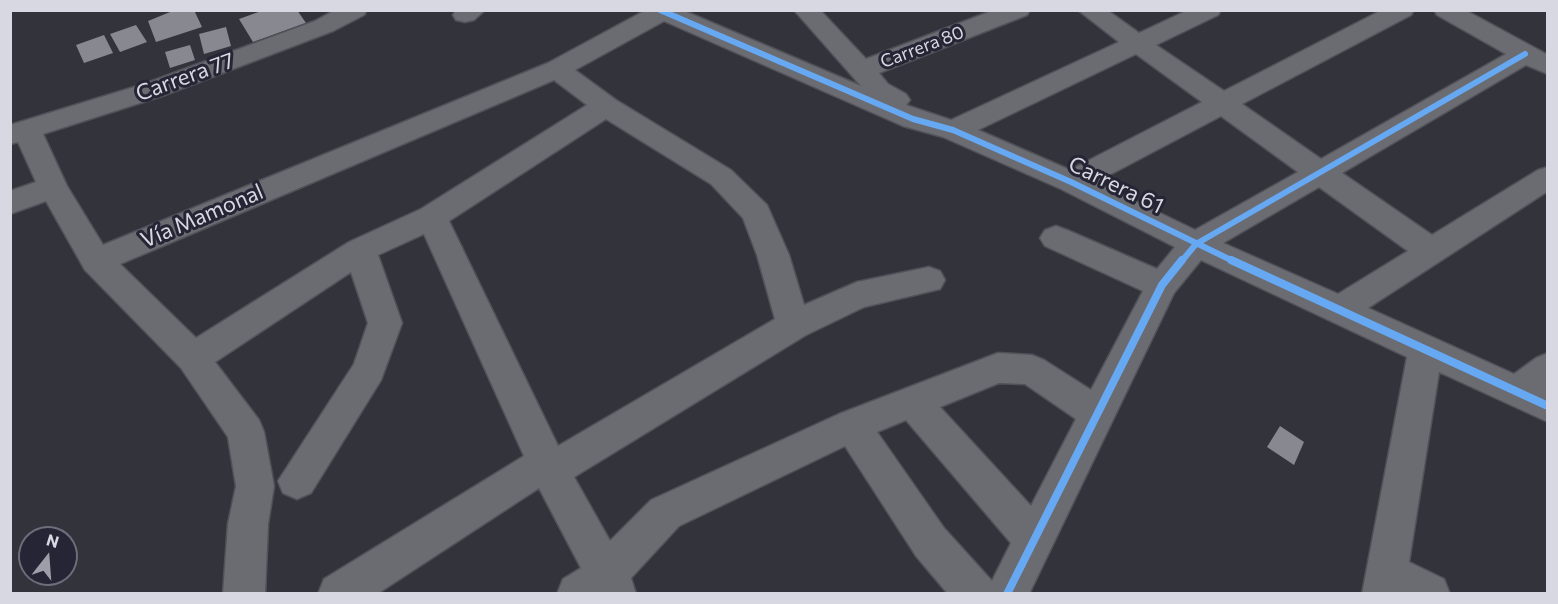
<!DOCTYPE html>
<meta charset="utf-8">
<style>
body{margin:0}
#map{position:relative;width:1558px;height:604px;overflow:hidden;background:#33333c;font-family:Commissioner,sans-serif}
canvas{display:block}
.frame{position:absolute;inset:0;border:12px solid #d8d8e3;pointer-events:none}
.north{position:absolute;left:18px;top:526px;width:60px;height:60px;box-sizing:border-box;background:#252535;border:2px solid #6d6d7b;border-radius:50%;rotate:17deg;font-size:16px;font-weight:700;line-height:24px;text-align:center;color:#d8d8e3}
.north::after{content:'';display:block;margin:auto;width:21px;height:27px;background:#9e9ea9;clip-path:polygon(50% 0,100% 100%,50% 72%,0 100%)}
</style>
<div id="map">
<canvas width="1558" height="604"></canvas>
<div class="frame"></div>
<div class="north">N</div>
</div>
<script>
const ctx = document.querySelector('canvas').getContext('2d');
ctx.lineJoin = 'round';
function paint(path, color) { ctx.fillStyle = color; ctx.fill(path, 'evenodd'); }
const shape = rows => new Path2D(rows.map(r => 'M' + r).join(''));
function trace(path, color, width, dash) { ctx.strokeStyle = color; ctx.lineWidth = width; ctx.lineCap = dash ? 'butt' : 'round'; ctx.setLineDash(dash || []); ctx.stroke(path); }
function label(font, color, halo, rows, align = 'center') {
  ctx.font = font + ' Commissioner,sans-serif'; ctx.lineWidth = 6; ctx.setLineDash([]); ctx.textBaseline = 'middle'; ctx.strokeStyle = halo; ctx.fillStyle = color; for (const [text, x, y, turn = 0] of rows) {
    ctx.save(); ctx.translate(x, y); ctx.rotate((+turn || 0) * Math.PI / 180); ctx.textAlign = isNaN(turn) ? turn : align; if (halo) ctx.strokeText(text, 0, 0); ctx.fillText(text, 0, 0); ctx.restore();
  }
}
paint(shape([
 [175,10,194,10,202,27,156,42,148,21],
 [264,10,297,10,306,23,253,42,239,19],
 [136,25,147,42,120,52,110,34],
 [226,27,231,46,204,54,199,34],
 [104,35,113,53,84,63,76,45],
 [190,45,195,60,170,68,165,52],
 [1280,426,1304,442,1294,465,1267,447]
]), '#888891');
const minor = shape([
 [335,10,367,10,364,15,333,31,162,96,43,134,67,186,103,245,548,63,646,10,682,10,861,86,794,10,820,10,866,59,994,10,1030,10,1027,15,879,73,888,84,906,94,910,100,906,105,951,120,1119,42,1078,10,1107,10,1139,33,1188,10,1221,10,1218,15,1156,45,1224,91,1382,10,1414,10,1411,15,1242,104,1321,159,1506,54,1437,15,1434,10,1465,10,1548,55,1548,74,1526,65,1342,173,1432,235,1538,170,1548,167,1548,191,1368,308,1514,374,1536,358,1548,353,1548,422,1439,372,1409,562,1444,579,1450,594,1362,594,1407,357,1201,260,1174,293,1029,594,948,594,916,556,845,446,679,526,631,578,636,594,557,594,563,579,581,568,539,488,377,594,318,594,324,579,524,456,424,234,378,255,402,323,381,380,311,493,297,499,283,493,278,481,354,364,368,323,351,272,215,362,259,420,264,432,274,486,268,524,265,594,223,594,228,524,236,486,228,437,181,368,85,270,46,201,10,214,10,191,36,182,18,142,10,144,10,125,144,84,315,21,335,10],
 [664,21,903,126,943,137,1061,189,1175,247,1157,269,1067,230,1056,226,1045,230,1040,238,1045,246,1143,291,1091,390,1044,360,1032,355,998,353,839,414,651,500,610,541,574,477,806,335,864,307,940,289,945,280,940,271,929,267,857,282,804,305,789,255,767,205,731,170,616,100,575,70,664,21],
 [1136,54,1202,102,1070,170,978,130,1136,54],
 [554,80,587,105,421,209,349,242,196,338,120,264,554,80],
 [1221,116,1298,172,1195,230,1096,182,1221,116],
 [606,119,711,184,743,218,757,255,775,319,558,446,449,221,606,119],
 [1319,187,1408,251,1338,294,1223,243,1319,187],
 [999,383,1025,384,1076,419,1031,506,940,407,999,383],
 [906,420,1011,543,992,581,944,528,877,432,906,420],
 [456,10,485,10,474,20,465,22,456,20,453,15,456,10]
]);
trace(minor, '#515159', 3);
paint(minor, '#6b6b72');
trace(shape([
 [660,10,913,119,953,130,1071,182,1235,262],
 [1181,262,1196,244,1525,54]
]), '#66a8f1', 6);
trace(shape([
 [1231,260,1548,406],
 [1007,594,1162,285,1182,260]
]), '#66a8f1', 8);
label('18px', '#d8d8e3', '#252535', [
 ["Carrera 80",922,47,-21]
]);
label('22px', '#d8d8e3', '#252535', [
 ["Carrera 77",185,77,-20],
 ["Carrera 61",1116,185,26],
 ["Vía Mamonal",202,216,-23]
]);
</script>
